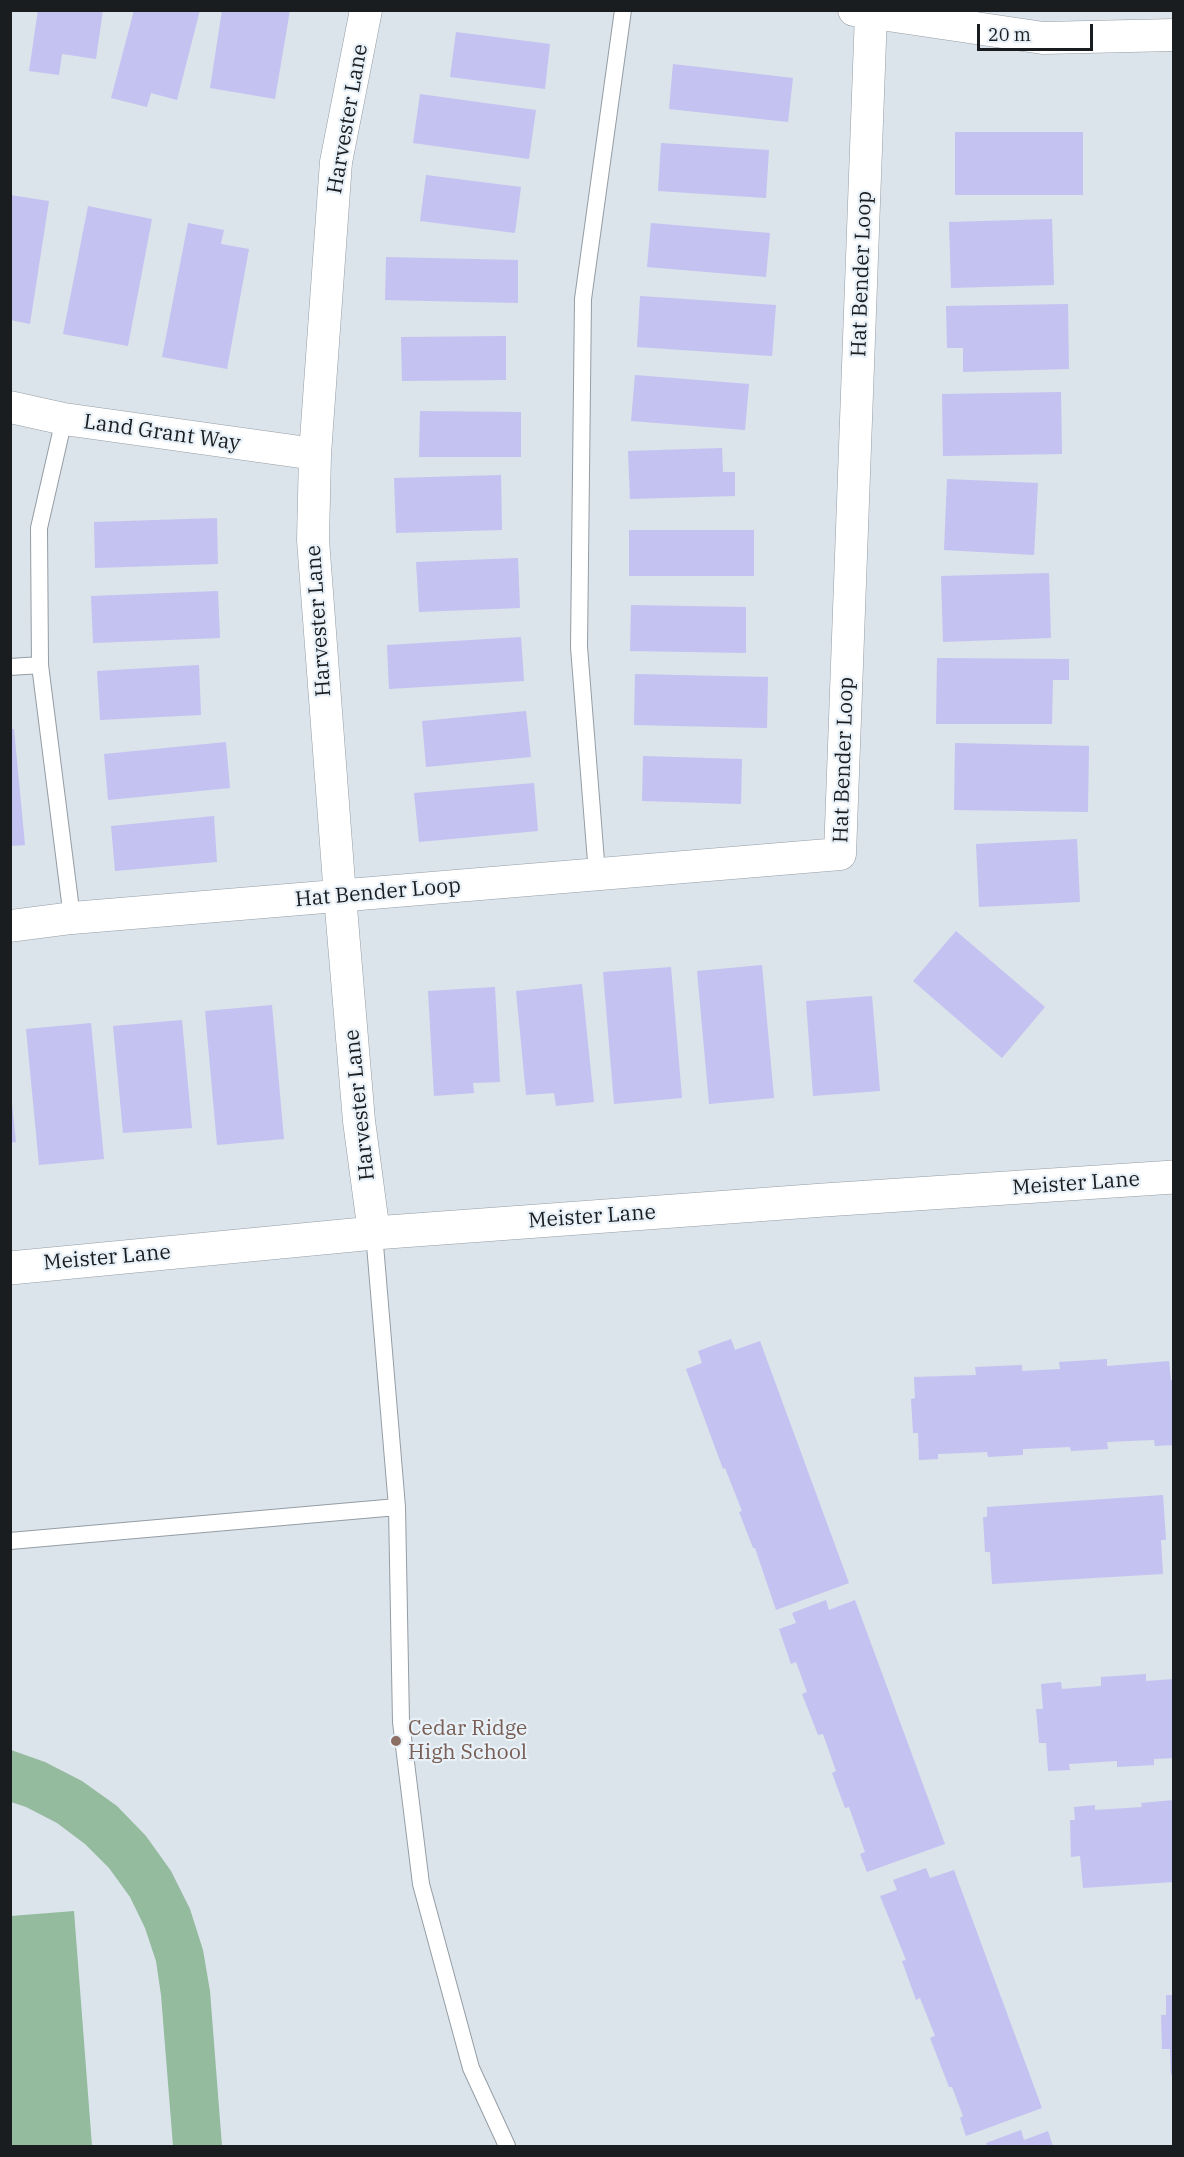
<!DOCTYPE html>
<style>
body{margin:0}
#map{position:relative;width:1184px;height:2157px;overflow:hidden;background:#dbe3eb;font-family:"IBM Plex Serif",serif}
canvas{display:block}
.frame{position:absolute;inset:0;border:12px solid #1a1d20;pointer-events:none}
.scale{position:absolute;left:977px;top:24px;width:116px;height:27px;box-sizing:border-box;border:3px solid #1a1d20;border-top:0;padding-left:8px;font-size:18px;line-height:21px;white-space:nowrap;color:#1a1d20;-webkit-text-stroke:4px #e8f1f8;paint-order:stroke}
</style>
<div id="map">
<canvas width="1184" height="2157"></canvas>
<div class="frame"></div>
<div class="scale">20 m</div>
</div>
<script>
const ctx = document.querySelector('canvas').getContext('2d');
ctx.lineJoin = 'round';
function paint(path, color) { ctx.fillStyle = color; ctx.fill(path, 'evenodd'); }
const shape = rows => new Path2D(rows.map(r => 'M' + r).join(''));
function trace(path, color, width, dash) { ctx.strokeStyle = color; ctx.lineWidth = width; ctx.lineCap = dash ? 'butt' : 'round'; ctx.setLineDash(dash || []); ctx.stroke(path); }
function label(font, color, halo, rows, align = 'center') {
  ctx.font = font + ' "IBM Plex Serif",serif'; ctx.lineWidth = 4.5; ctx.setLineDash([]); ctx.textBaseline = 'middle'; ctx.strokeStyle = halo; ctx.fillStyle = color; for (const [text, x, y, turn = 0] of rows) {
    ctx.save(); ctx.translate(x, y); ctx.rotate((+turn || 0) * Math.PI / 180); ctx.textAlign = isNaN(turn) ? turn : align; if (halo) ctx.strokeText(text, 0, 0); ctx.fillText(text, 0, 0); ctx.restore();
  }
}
paint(shape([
 [11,1750,45,1762,82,1781,117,1806,146,1836,171,1871,190,1909,203,1950,210,1991,222,2146,173,2146,161,1995,156,1961,145,1928,130,1897,109,1868,85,1844,57,1823,26,1807,11,1802],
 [74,1911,92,2146,11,2146,11,1916]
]), '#94bb9e');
paint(shape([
 [38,10,103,10,96,59,62,54,59,75,29,71],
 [134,10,200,10,177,100,151,93,147,107,111,98],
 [222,10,290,10,275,99,210,88],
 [456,32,550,44,545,89,450,77],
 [673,64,793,78,788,122,669,109],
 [420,94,536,110,529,159,413,143],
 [955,132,1083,132,1083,195,955,195],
 [661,143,769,150,766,198,658,191],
 [426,175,521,187,515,233,420,221],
 [10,195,49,201,30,324,10,320],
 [88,206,152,219,128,346,63,334],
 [1052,219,1054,285,951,288,949,222],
 [188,223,224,230,221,244,249,249,227,369,162,357],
 [651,223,770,233,766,277,647,267],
 [386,257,518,260,518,303,385,300],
 [640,296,776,305,772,356,637,347],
 [1068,304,1069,369,963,372,963,348,947,348,946,306],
 [506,336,506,380,402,381,401,337],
 [635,375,749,384,745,430,631,421],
 [1061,392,1062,454,943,456,942,394],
 [420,411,521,412,521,457,419,457],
 [722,448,723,472,735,472,735,496,630,499,628,451],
 [501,475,502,530,396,533,394,478],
 [947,479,1038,483,1034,555,944,550],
 [217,518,218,564,95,568,94,522],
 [629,530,754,530,754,576,629,576],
 [518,558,520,608,419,612,416,562],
 [1049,573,1051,638,943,642,941,576],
 [218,591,220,638,93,643,91,596],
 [631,605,746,607,746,653,630,651],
 [521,637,524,681,389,689,387,645],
 [937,658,1069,659,1069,680,1053,680,1052,724,936,724],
 [199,665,201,715,100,720,97,671],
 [635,674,768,677,767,728,634,725],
 [526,711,531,757,426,767,422,721],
 [10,729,14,729,25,845,10,846],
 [226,742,230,788,108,800,104,754],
 [955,743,1089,746,1088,812,954,810],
 [643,756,742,759,741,804,642,801],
 [534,783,538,831,419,842,414,793],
 [214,816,217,862,115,871,111,826],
 [1077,839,1080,902,979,907,976,844],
 [956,931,1045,1007,1002,1058,913,981],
 [762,965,774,1098,709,1104,697,971],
 [671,967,682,1098,614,1104,603,972],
 [582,984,594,1102,556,1106,554,1093,526,1095,516,991],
 [495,987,500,1082,473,1083,474,1093,434,1096,428,991],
 [872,996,880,1091,813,1096,806,1001],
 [272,1005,284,1139,217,1145,205,1011],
 [182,1020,192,1128,123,1133,113,1026],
 [91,1023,104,1159,39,1165,26,1029],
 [10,1103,12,1103,16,1142,10,1143],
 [731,1339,735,1350,760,1341,849,1583,776,1610,755,1548,753,1548,739,1512,742,1511,725,1468,723,1469,686,1369,702,1363,698,1351],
 [1107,1359,1107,1366,1169,1361,1171,1380,1174,1380,1174,1445,1155,1446,1154,1440,1107,1442,1108,1449,1071,1451,1070,1447,1023,1449,1023,1455,988,1457,987,1452,938,1454,938,1459,919,1460,918,1433,913,1433,911,1399,915,1398,914,1377,976,1375,975,1367,1022,1365,1022,1371,1060,1369,1059,1362],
 [1163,1495,1166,1540,1161,1540,1163,1574,992,1584,990,1552,985,1552,983,1517,987,1517,987,1507],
 [826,1600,829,1610,855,1600,945,1844,867,1872,860,1854,865,1852,849,1807,845,1808,832,1773,836,1771,823,1734,818,1735,802,1694,807,1692,796,1662,791,1664,779,1629,796,1623,792,1613],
 [1146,1674,1146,1681,1174,1679,1174,1758,1154,1759,1154,1765,1117,1767,1117,1761,1069,1764,1070,1770,1048,1771,1046,1743,1039,1743,1036,1709,1043,1709,1041,1684,1061,1682,1062,1689,1101,1686,1101,1677],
 [1174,1800,1174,1882,1083,1888,1080,1856,1071,1857,1070,1820,1075,1820,1074,1807,1095,1805,1095,1810,1142,1807,1141,1803],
 [926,1868,930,1878,954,1870,1042,2108,966,2136,960,2118,963,2116,952,2087,949,2087,930,2038,935,2036,920,1998,916,2000,902,1961,906,1960,880,1896,897,1890,893,1880],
 [1166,1995,1174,1995,1174,2075,1171,2075,1170,2049,1162,2049,1161,2015,1166,2015],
 [1021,2130,1024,2140,1048,2131,1053,2146,987,2146,986,2143]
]), '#c4c2f1');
const service = shape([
 [64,419,39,528,40,665,72,918],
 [10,667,40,665],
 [597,874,579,647,583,299,623,10],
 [374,1233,397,1507,401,1722,421,1884,471,2068,507,2146],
 [10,1541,397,1507]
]);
const minor = shape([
 [366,10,336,162,315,454,313,540,340,896,359,1121,374,1233],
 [854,10,1043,38,1174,35],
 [10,407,64,419,315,454],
 [10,926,72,918,840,854,871,13]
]);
const tertiary = shape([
 [10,1268,374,1233,824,1200,1174,1177]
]);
trace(service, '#959da4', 18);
trace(minor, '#959da4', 33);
trace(tertiary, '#959da4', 34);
trace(service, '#fff', 16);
trace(minor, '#fff', 32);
trace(tertiary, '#fff', 33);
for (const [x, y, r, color] of [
 [396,1741,6,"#8d6e63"]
]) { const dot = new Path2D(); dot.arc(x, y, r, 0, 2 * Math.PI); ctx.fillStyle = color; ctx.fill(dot); trace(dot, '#e8f1f8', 2); }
label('21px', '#1a1d20', '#e8f1f8', [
 ["Harvester Lane",348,119,-80],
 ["Hat Bender Loop",862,274,-88],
 ["Land Grant Way",162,433,8],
 ["Harvester Lane",319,621,-94],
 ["Hat Bender Loop",844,760,-88],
 ["Hat Bender Loop",378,893,-5],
 ["Harvester Lane",360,1105,-96],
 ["Meister Lane",1076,1184,-4],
 ["Meister Lane",592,1217,-4],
 ["Meister Lane",107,1258,-5]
]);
label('21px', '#785e54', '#e8f1f8', [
 ["Cedar Ridge",408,1729],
 ["High School",408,1753]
], 'left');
</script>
